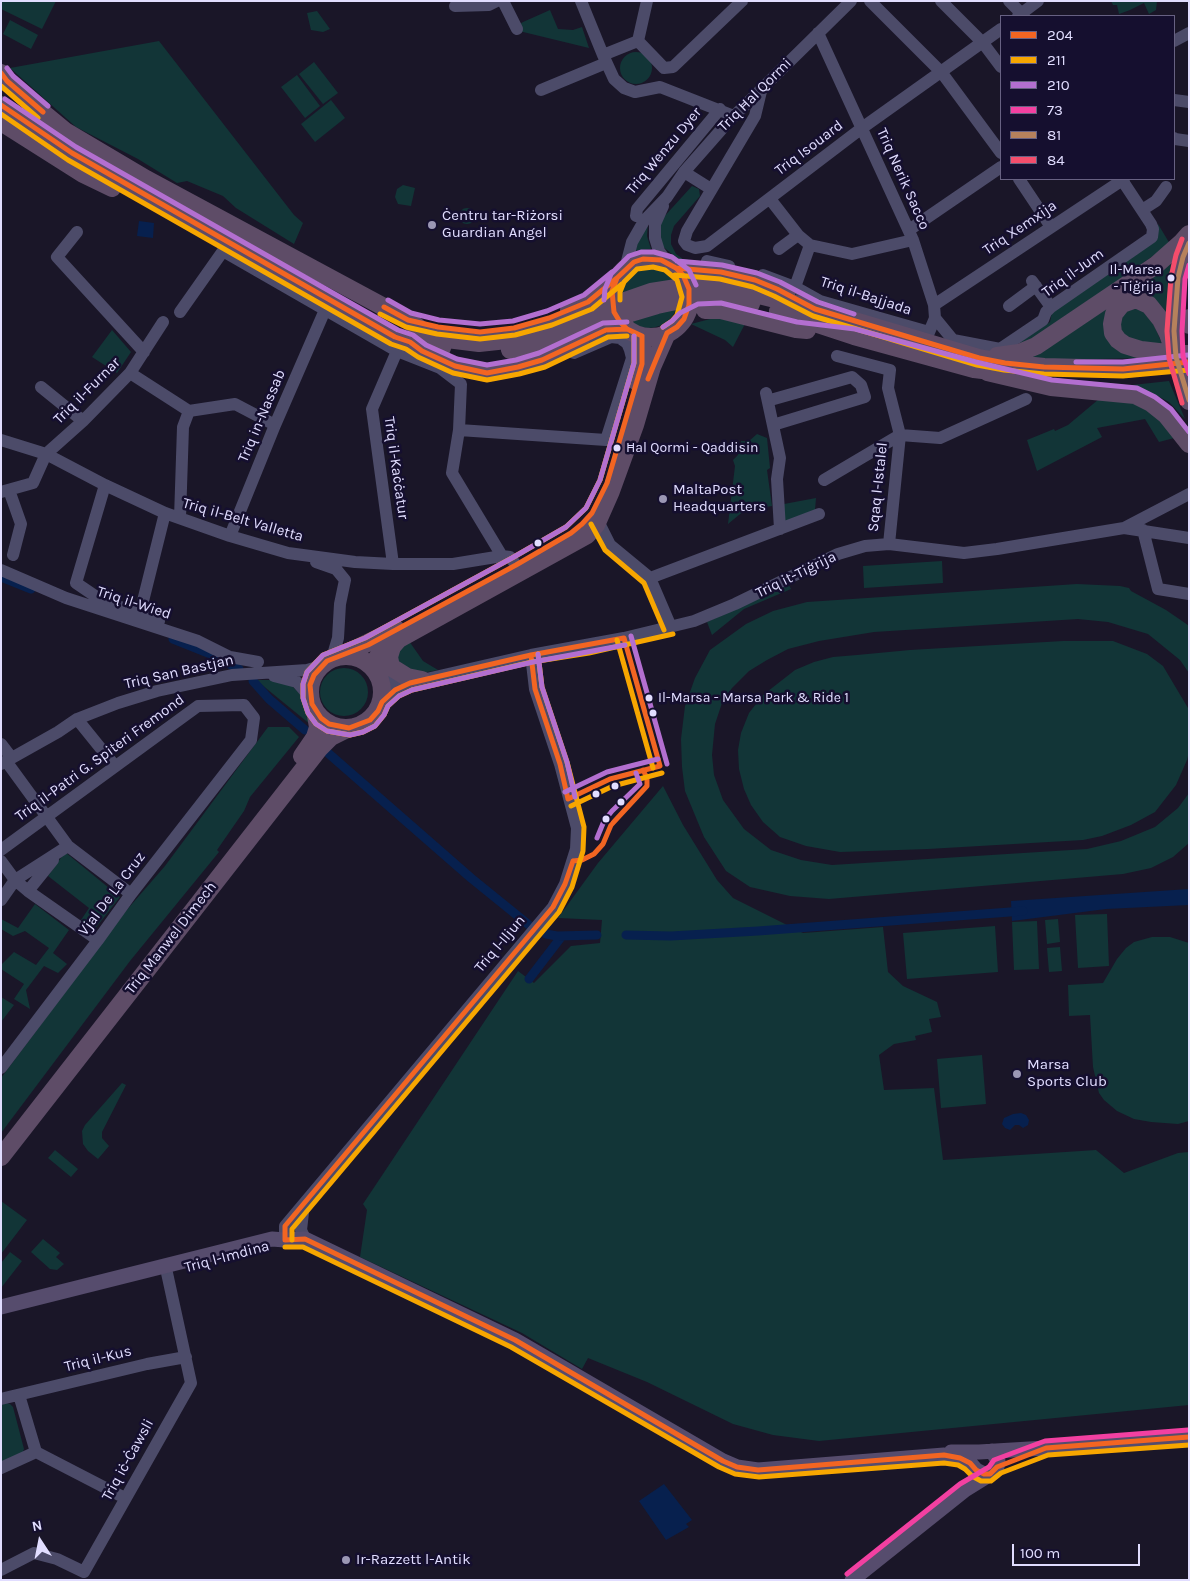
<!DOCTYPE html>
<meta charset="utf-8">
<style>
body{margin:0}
#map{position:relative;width:1190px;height:1581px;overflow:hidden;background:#1a1628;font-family:Karla,sans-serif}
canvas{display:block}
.frame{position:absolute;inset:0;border:2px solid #e1ddff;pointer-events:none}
.legend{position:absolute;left:1000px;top:15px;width:175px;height:165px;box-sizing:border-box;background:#150f2f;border:1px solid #676182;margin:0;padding:6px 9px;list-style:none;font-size:15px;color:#e1ddff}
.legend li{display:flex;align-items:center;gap:10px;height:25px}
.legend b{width:25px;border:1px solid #676182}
.north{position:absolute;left:15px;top:1516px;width:50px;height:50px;-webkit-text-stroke:4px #150f2f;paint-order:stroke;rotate:349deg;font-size:14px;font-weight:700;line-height:20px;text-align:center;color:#e1ddff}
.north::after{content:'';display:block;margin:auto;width:18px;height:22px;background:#e1ddff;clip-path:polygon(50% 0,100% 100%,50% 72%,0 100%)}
.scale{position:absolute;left:1012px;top:1544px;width:128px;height:22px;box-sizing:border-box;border:2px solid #e1ddff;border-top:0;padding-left:6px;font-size:15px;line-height:18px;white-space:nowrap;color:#e1ddff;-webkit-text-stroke:4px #150f2f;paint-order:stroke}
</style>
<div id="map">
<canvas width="1190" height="1581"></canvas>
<div class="frame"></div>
<ul class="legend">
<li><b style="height:6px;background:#f26522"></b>204</li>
<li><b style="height:6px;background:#f7a600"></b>211</li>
<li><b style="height:6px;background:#b36fd0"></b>210</li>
<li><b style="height:6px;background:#f240a1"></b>73</li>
<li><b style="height:6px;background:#b6815c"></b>81</li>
<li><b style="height:6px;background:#f44d6c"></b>84</li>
</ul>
<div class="north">N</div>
<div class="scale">100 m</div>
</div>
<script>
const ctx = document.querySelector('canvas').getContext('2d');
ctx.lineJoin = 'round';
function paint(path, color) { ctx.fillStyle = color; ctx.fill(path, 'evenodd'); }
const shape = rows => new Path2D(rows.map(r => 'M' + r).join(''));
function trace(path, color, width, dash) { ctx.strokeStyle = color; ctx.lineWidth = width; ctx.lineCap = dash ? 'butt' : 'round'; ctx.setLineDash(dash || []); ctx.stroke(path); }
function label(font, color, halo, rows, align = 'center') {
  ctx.font = font + ' Karla,sans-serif'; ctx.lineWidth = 5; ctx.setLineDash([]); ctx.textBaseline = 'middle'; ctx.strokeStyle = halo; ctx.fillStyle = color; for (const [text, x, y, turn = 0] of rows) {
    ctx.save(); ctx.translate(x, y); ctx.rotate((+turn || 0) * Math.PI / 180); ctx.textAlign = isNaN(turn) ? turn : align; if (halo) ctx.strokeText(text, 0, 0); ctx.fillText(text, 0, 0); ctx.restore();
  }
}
paint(shape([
 [1,1,56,1,42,29,1,9],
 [1111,1,1157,1,1156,10,1149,14,1144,3,1130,10,1119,14,1117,5,1113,5],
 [550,10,558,29,573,30,582,27,589,48,519,31,520,24,523,22],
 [317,11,330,29,323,32,311,30,307,13],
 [10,20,38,35,31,49,3,34],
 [159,41,294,215,303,223,294,244,236,208,223,196,187,181,177,183,138,159,76,127,10,68],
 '620 68a16 16 0 1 1 32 0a16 16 0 1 1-32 0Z',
 [314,62,338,93,323,104,299,74],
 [297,75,320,106,305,118,281,87],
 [331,100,345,118,315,142,301,124],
 [403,185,415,188,411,206,398,204,395,197,397,189],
 [692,186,699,189,700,196,674,226,671,235,671,244,676,254,683,259,690,260,690,262,677,258,662,246,659,230,662,219],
 '459 216a8 8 0 1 1 16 0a8 8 0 1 1-16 0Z',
 [648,222,647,236,651,249,633,251],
 [1158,224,1170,244,1026,345,1018,343,1050,322,1052,312,1157,233],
 [1181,250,1169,320,1138,292,1104,328,1147,358,1049,360,1024,358],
 '617 297a31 31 0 1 1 62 0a31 31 0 1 1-62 0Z',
 [1132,306,1142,310,1154,325,1163,346,1137,344,1116,330,1120,310],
 [710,319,735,319,746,322,733,347,725,340,691,324],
 [112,330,131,352,117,373,92,357],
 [1169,381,1185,419,1169,402,1148,391,1123,386],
 [1116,396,1148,408,1178,437,1159,442,1145,419,1097,428,1102,437,1037,471,1027,440,1054,429,1055,431,1068,425,1099,399],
 [757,434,767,438,770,468,767,470,772,506,745,510,728,524,735,466,733,460,738,455,741,441,749,441],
 [816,498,815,510,784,522,784,504],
 [942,561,943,583,864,588,863,566],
 [788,583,791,589,744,609,712,635,707,622],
 [1077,584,1120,586,1129,588,1131,591,1166,610,1185,623,1189,626,1189,673,1180,660,1148,634,1108,622,1078,619,874,632,819,641,788,649,767,660,749,671,732,688,722,703,715,724,712,755,714,775,723,800,744,829,771,850,801,860,832,865,1087,849,1121,841,1155,827,1178,808,1189,793,1189,843,1173,857,1151,868,1123,874,829,899,790,896,750,887,726,871,704,837,685,791,682,767,681,739,685,706,695,678,710,650,746,624,773,611,807,602],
 [409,641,423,661,438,670,422,673,408,670,401,666,395,657,396,648],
 [1063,641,1113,641,1147,654,1163,666,1188,708,1189,752,1187,760,1176,785,1155,812,1131,825,1102,836,1083,840,928,849,840,852,806,846,780,837,763,822,751,805,744,789,739,769,738,750,741,733,749,713,763,695,795,670,814,662,833,657,857,655,910,650],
 '320 692a24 24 0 1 1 48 0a24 24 0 1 1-48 0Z',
 [256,680,275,680,291,685,301,695,305,702,311,725],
 [268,727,289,727,299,737,250,797,244,811,217,850,219,852,130,961,1,1133,1,1078,125,912,165,866,191,831],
 [663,786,683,825,717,880,733,898,803,933,883,927,888,972,903,986,937,1002,941,1017,929,1019,932,1032,915,1036,916,1040,894,1044,879,1055,884,1090,934,1088,943,1160,1096,1150,1124,1173,1178,1153,1189,1152,1189,1405,819,1441,773,1435,733,1424,647,1382,588,1358,582,1369,522,1333,360,1257,367,1210,363,1204,518,971,534,983,571,946,600,943,602,920,558,918,598,863],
 [65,852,120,897,94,930,81,920,89,908,48,876],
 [35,904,69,930,53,953,67,964,58,973,44,966,26,990,30,1009,14,999,24,984,1,969,1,965,14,952,36,965,49,948,25,931,13,936,1,929,1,919,18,928],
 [1107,914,1109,966,1078,968,1075,915],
 [1058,919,1060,942,1047,944,1045,920],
 [1037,921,1039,969,1014,970,1012,922],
 [995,926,998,972,907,979,903,933],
 [1152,937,1170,937,1189,943,1189,1121,1178,1124,1151,1122,1134,1119,1117,1111,1104,1100,1099,1093,1093,1067,1090,1015,1069,1016,1068,985,1103,983,1117,959,1126,948,1134,942],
 [1060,947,1062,971,1049,972,1047,948],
 [1,997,14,1005,1,1022],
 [982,1055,986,1104,941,1108,937,1059],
 [122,1083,126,1085,102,1132,102,1138,109,1146,98,1159,88,1151,83,1144,82,1131,85,1125],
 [55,1150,78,1169,71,1177,48,1158],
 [1,1201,27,1220,1,1254],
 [43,1239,60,1253,56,1257,64,1264,57,1270,50,1269,31,1252],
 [10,1252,22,1261,1,1288,1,1263],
 [6,1403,10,1404,13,1407,24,1449,22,1454,1,1462,1,1405]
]), '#123537');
paint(shape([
 [139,221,154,223,153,238,137,236],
 [1189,889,1189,905,1106,909,1012,921,1011,901],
 [1013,1114,1021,1113,1026,1115,1029,1120,1028,1125,1023,1128,1019,1125,1015,1125,1010,1130,1005,1128,1002,1124,1004,1118],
 [664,1484,692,1520,686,1524,689,1527,666,1540,639,1501]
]), '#07204e');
trace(shape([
 [1,577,31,589],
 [173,639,208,653,239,669],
 [253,681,269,699,305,730],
 [328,753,471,878,529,925],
 [546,934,557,936,597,935],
 [626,935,671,936,758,931,1023,911],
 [529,979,562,936]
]), '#07204e', 9);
trace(shape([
 [503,1,517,29],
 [581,1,603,55],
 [870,1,942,73,1001,153],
 [941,1,983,43,1001,67],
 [1009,1,1024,16],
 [455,6,489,5,497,1],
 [1018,16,1038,1],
 [818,33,913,240,934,305,935,318,925,342],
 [638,41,603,55,614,79,624,88,635,92,660,87,734,116],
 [638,41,664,68,673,67,742,1],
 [638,41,647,1],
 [1174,41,1189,33],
 [762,87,755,116,687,231,684,241,687,245,695,248,707,246,862,128,1001,29],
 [541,90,606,63],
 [1174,100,1189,102],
 [1174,138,1175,139,1189,141],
 [684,172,711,189],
 [1019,179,1051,227],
 [770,199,798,235,810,245],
 [663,206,655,224,655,238,659,251,668,263],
 [1142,210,1156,201,1166,187],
 [636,216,637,209,720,109],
 [909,230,1001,167],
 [77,232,57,257,144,352],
 [779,249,798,235],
 [707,261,729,266],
 [625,269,632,242,644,221,667,197,684,172,728,122,851,1],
 [763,275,795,287,820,301,929,332],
 [1032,281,1051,307],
 [795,287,810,245,852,254,913,240],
 [934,305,1124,179],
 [1009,306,1036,286],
 [180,312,223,251,397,351,440,368,461,384,459,430,452,473,502,556],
 [935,318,953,340,1000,349,1043,320,1046,312,1051,307,1152,237,1153,229,1151,224,1122,180],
 [837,356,890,370,888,388,900,435,889,544],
 [130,373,189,411,235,404,275,425],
 [41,387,83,421],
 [766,393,780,458,777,479,780,529],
 [773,425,865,397,861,385,852,377,774,399],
 [459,430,606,440,632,358,630,350,627,343,620,338,611,337,574,353],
 [1,440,46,454,105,485,165,513,230,536,288,553,355,562,393,564,453,564,502,556,510,557,516,565],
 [824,480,900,435,940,438,1026,399],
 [105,485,76,583,104,602,140,613,159,621],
 [9,490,21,524,13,555],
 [1,492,33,483,46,454,83,421,130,373,163,322],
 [180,518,183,427,189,411],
 [598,521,610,545,650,578,671,627],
 [1124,528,1189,494],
 [1143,530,1158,589,1189,594],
 [230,536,275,425,325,310],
 [316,562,336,569,345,580,340,604,338,638,332,658],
 [393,564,372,409,397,351],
 [1,570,66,598,198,641,230,657,258,662],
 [650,578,819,514],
 [140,613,165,513],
 [274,676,297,682,310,697],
 [381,679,394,683,407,683],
 [382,702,395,690,422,680,531,655,624,638,694,621,735,604,838,554,865,546,889,544,964,553,997,549,1124,528,1189,538],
 [77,719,115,766],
 [1,744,11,757],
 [6,761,68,846,131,894],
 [1,764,58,732,77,719,118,703,157,691,232,675,307,670,321,666],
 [1,850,198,706,244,705,254,718,251,740,131,894,98,940,1,1068],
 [1,861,15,880,28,891,98,940],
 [28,891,53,860],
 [1,900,15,880,68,846],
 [304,1204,301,1230,305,1239],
 [285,1240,285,1226,553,907,565,884,576,849,577,828,560,764,535,689,531,655],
 [19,1395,36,1452],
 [1,1399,147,1364,186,1357],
 [1,1468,36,1452,125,1498],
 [1,1570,34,1553,57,1559,84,1572,191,1383,167,1273]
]), '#4c4b69', 12);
trace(shape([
 [1,1307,272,1239,285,1240,305,1239,515,1340,723,1461,737,1467,758,1470,944,1455,960,1458,970,1463,976,1470,984,1474,990,1474],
 [951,1452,979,1452,1046,1448,1189,1437],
 [852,1580,965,1490,994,1472,997,1467,998,1461,992,1451]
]), '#564c6d', 15);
trace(shape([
 [1,73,7,81,25,98,65,131,146,179,408,320,431,337,479,343,516,339,651,292,696,285,723,286,815,309,979,358,1005,363,1044,367,1123,369,1189,362],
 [1,105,72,153,395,337,410,342,442,348],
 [1,122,83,174,112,188],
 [1189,242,1183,257,1178,278,1174,331,1176,357,1189,401],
 '612 298a39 39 0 1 1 78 0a39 39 0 1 1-78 0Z',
 [676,268,721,272,755,280,786,294],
 [569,310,588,302,617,278],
 [705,310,721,310,796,329,807,330],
 [778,311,854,336,974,369,999,372],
 [1189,318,1189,325],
 [510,350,562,339,620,316,657,305,676,301,732,300,751,304],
 [423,352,455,366,487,373,518,367,542,360,580,342],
 [997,356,1019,353,1036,346,1156,265,1182,242,1189,234],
 [1176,357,1168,334,1161,320,1149,305,1136,299,1122,304,1114,314,1112,324,1113,333,1118,340,1125,345,1141,350,1167,353,1189,354],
 [987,372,1051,387,1135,395,1151,403,1166,415,1189,444],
 [637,382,642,364,642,336],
 [398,640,392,647,389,657,391,667,407,677,422,680],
 [343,655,396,629],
 '310 692a36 36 0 1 1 72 0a36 36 0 1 1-72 0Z',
 [376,670,376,659,388,645,587,535,596,525,611,491,635,425,652,367,667,333],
 [302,756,315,737,318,727,315,710],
 [1,1157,319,749,331,737,349,728]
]), '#5e4c67', 18);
trace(shape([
 [1,73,7,81,43,112],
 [1,105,72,153,395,337,410,342,422,351,455,366,487,373,518,367,542,360,606,330,627,329],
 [676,268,721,272,755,280,777,289,815,309,979,358,1005,363,1044,367,1123,369,1189,362],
 [384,307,408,320,438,327,480,332,514,328,549,318,588,302,617,278],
 [642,336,627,329,620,322,614,312,612,291,617,278,634,262,643,259,661,260,676,268,683,275,689,289,689,305,684,319,677,327,667,333,648,379],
 [531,655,535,689,560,764,568,799],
 [568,799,610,779,660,766,624,638,531,655,410,683,395,690,382,702,378,711,370,720,349,728,329,724,321,718,312,704,310,685,314,675,327,661,368,645,516,565,571,533,582,524,592,513,607,483,642,364,642,336],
 [573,861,582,860,594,854,603,844,611,825,647,786,647,778,643,770],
 [285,1240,305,1239,515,1340,723,1461,737,1467,758,1470,944,1455,960,1458,970,1463,976,1470,984,1474,990,1474,997,1467,1046,1448,1189,1437],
 [285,1240,285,1226,553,907,565,884,573,861]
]), '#f26522', 5);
trace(shape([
 [1,86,38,118],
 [1,114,68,160,391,344,406,349,418,357,453,373,487,380,519,374,545,367,608,337,627,336],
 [675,275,720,279,753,287,774,296,813,316,977,365,1004,370,1044,374,1123,376,1189,370],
 [620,300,620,292,624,282,637,269,653,267,665,270,677,280,682,297,677,315,672,321,663,327],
 [380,314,406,327,437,334,480,339,515,335,552,325,592,309,622,284],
 [634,336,634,363,600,480,586,508,566,527,512,558,365,638,323,655,307,672,303,684,303,698,308,713,316,724,327,731,350,735,363,732,375,726,384,715,388,706,399,696,412,690,532,662,589,653,673,634],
 [591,524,605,550,644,583,664,630],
 [617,640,653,768],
 [571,806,613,786,662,773],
 [292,1240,292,1229,559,912,572,887,583,851,584,827,567,762,542,687,538,654],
 [285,1247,303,1247,511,1347,719,1467,735,1474,759,1477,944,1463,958,1465,965,1469,972,1476,981,1481,991,1481,1001,1473,1048,1455,1189,1445]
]), '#f7a600', 5);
trace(shape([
 [7,68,13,76,48,106],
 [5,99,76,147,398,330,413,335,426,345,457,359,487,365,516,360,539,353,603,323,627,322],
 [677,261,722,265,757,273,780,282,818,302,854,314],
 [388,300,411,313,439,320,480,324,513,321,547,311,584,295,612,272],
 [604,300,605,289,611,274,629,256,641,252,654,252,672,257,689,270,696,285],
 [663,327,672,321,680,313,698,304,721,303,797,322,855,329,976,362,1052,380,1137,388,1155,397,1171,409,1189,432],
 [1076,362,1123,362,1188,355],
 [631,636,667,764],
 [625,645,533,662,412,690,399,696,388,706,384,715,375,726,363,732,350,735,327,731,316,724,308,713,303,698,303,684,307,672,323,655,365,638,512,558,566,527,586,508,600,480,634,363,634,336],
 [538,654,542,687,567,762,575,797],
 [565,792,607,772,658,759],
 [597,838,604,821,612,811,640,784,636,773]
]), '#b36fd0', 5);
trace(shape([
 [1189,265,1185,279,1182,331,1183,356,1189,374],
 [847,1574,960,1484,989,1467,994,1460,1045,1441,1188,1430]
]), '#f240a1', 5);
trace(shape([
 [1189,243,1183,257,1178,278,1174,331,1176,357,1189,400]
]), '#b6815c', 5);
trace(shape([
 [1182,403,1169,358,1167,331,1171,277,1176,255,1182,239]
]), '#f44d6c', 5);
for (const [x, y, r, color] of [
 [432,225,5,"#9b97b4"],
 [1171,278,4.5,"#e1ddff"],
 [617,448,4.5,"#e1ddff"],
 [663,499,5,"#9b97b4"],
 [538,543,4.5,"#e1ddff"],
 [649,698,4.5,"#e1ddff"],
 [653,713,4.5,"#e1ddff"],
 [615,786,4.5,"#e1ddff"],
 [596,794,4.5,"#e1ddff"],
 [621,802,4.5,"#e1ddff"],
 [606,819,4.5,"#e1ddff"],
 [1017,1074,5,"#9b97b4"],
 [346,1560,5,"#9b97b4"]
]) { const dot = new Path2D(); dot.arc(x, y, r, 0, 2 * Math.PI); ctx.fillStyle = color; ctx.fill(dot); trace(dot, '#150f2f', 2); }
label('14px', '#e1ddff', '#150f2f', [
 ["Il-Marsa",1162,270,"right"],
 ["- Tiġrija",1162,287,"right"],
 ["Ħal Qormi - Qaddisin",626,448],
 ["Il-Marsa - Marsa Park & Ride 1",658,698]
], 'left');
label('15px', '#e1ddff', '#150f2f', [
 ["Triq Ħal Qormi",755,95,-45],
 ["Triq Isouard",809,148,-37],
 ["Triq Wenzu Dyer",664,151,-50],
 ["Triq Nerik Sacco",903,179,66],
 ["Triq Xemxija",1020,228,-34],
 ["Triq il-Jum",1073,273,-36],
 ["Triq il-Bajjada",866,296,18],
 ["Triq il-Furnar",87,391,-45],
 ["Triq in-Nassab",262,416,-67],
 ["Triq il-Kaċċatur",396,468,82],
 ["Sqaq l-Istalel",878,487,-84],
 ["Triq il-Belt Valletta",243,520,16],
 ["Triq it-Tiġrija",796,575,-26],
 ["Triq il-Wied",134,603,18],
 ["Triq San Bastjan",179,672,-13],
 ["Triq il-Patri G. Spiteri Fremond",100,758,-36],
 ["Vjal De La Cruz",112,894,-53],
 ["Triq Manwel Dimech",171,938,-52],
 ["Triq l-Iljun",500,944,-50],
 ["Triq l-Imdina",227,1257,-15],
 ["Triq il-Kus",98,1359,-14],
 ["Triq iċ-Ċawsli",128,1460,-61]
]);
label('15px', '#e1ddff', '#150f2f', [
 ["Ċentru tar-Riżorsi",442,216],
 ["Guardian Angel",442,233],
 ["MaltaPost",673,490],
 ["Headquarters",673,507],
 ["Marsa",1027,1065],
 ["Sports Club",1027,1082],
 ["Ir-Razzett l-Antik",356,1560]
], 'left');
</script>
